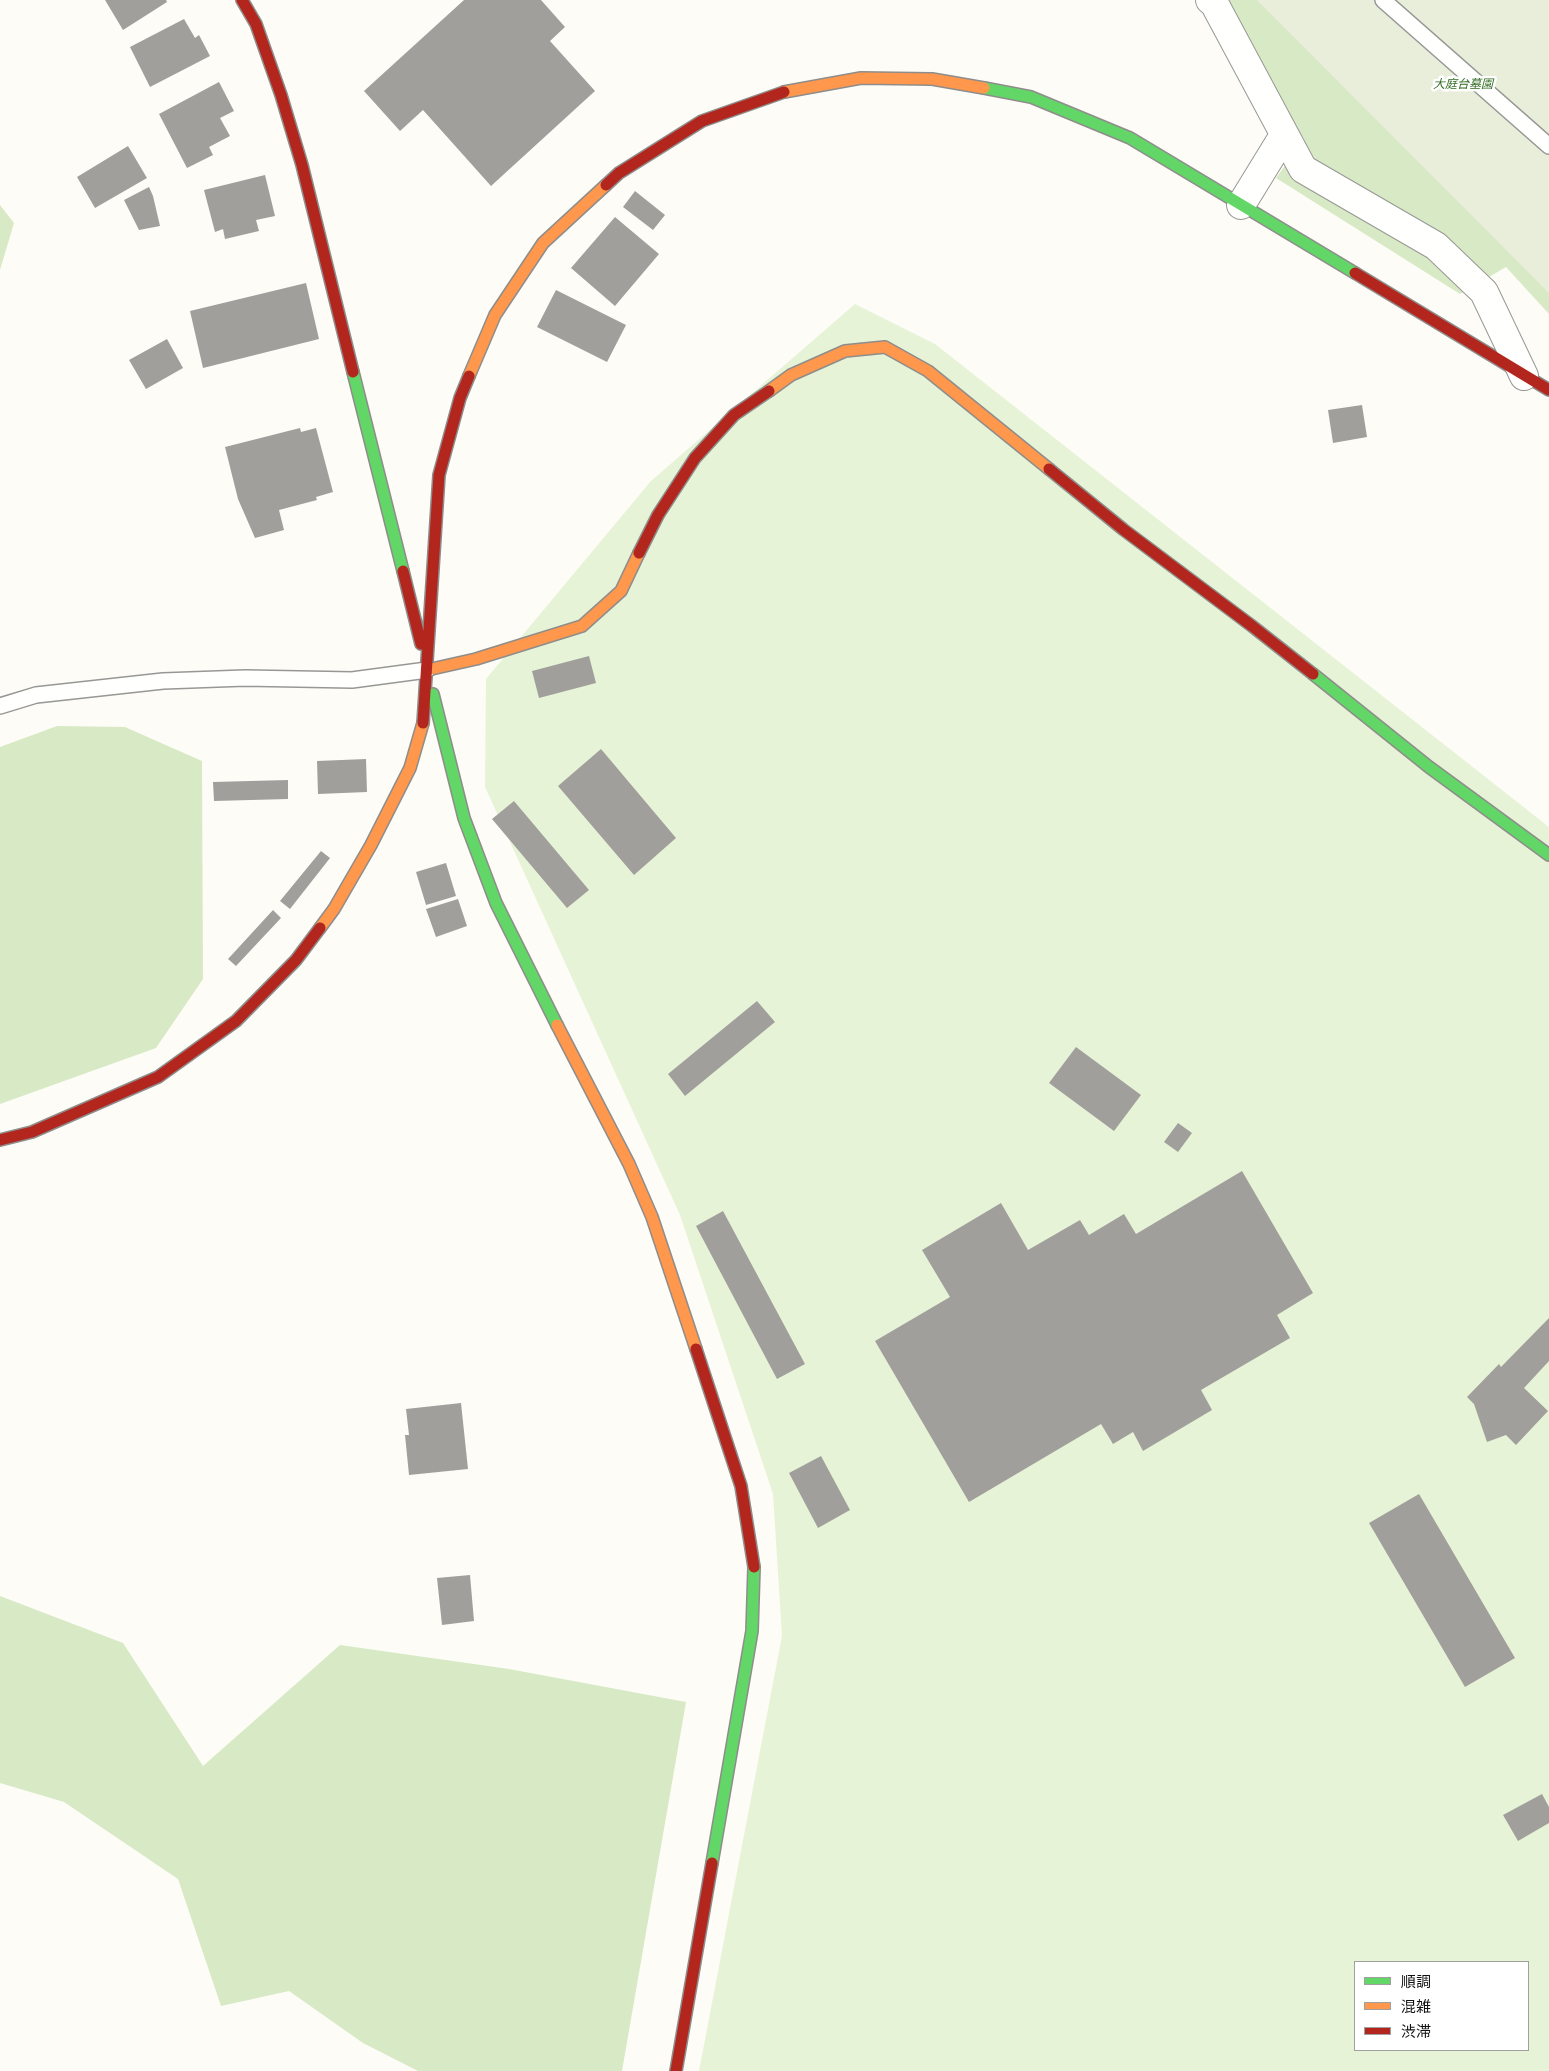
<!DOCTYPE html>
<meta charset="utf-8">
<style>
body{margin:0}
#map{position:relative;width:1549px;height:2071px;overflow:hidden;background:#fdfcf7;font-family:Merriweather,"Noto Sans JP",serif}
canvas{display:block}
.legend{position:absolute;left:1354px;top:1961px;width:175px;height:90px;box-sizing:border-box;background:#fff;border:1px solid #a0a0a0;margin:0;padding:6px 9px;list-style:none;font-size:15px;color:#111}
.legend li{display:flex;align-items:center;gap:10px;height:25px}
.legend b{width:25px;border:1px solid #a0a0a0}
</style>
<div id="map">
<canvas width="1549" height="2071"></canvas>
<ul class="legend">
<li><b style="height:6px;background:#63d668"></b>順調</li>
<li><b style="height:6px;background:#ff974d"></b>混雑</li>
<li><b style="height:6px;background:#b3261e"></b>渋滞</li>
</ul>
</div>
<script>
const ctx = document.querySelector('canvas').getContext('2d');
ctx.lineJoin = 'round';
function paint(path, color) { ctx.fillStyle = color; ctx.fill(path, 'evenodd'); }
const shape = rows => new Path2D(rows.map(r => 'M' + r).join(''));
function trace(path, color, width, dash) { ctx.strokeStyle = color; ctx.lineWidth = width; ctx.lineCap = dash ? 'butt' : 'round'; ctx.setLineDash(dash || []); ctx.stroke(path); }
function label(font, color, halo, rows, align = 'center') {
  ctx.font = font + ' Merriweather,"Noto Sans JP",serif'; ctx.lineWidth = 5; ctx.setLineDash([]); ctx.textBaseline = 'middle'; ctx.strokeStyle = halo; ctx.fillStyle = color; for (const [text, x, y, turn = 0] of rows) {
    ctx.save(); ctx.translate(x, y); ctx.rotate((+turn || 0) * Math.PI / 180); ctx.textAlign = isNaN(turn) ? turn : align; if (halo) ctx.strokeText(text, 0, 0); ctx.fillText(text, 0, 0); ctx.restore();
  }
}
paint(shape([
 [855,304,935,344,1549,827,1549,2071,699,2071,782,1636,773,1494,680,1215,485,787,486,679,651,481],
 [1355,1962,1528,1962,1528,2050,1355,2050]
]), '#e7f3d7');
paint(shape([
 [1214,0,1307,0,1549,223,1549,314,1506,267,1460,294,1276,178,1304,139],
 [0,205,14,223,0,270],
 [57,726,125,727,202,761,203,979,156,1048,0,1104,0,747],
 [0,1596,123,1643,203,1766,340,1645,509,1669,686,1702,622,2071,418,2071,363,2043,289,1991,221,2006,178,1879,64,1802,0,1783]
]), '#d8eac5');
paint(shape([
 [1257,0,1549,0,1549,293]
]), '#e9eedb');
paint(shape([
 [105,0,166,0,167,2,123,30],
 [464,0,541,0,565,27,550,41,595,91,491,186,423,110,400,131,364,91],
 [184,19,195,38,199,35,210,56,150,87,130,47],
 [219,82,234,111,220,118,230,136,209,147,213,155,187,168,159,114],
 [128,146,147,178,95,208,77,177],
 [265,175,275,216,256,220,259,231,225,239,223,229,215,232,204,190],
 [149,187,153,196,160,226,139,230,124,200],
 [635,191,665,215,653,230,623,207],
 [615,217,659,254,615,306,571,268],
 [306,283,319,339,203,368,190,311],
 [556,290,626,325,607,362,537,327],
 [167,339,183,368,146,389,129,360],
 [1362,405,1367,437,1333,443,1328,410],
 [300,428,301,432,316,428,333,492,316,497,317,500,279,510,284,530,255,538,238,499,225,447],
 [589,656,596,683,539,698,532,671],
 [601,749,676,838,634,875,558,786],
 [366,759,367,792,318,794,317,761],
 [288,780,288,799,214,801,213,782],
 [514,801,589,890,567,908,492,819],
 [321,851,330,858,290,909,280,901],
 [446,863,456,896,426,905,416,872],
 [458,899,467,926,436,937,426,909],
 [273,910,281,918,236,966,228,959],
 [757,1001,775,1022,685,1096,668,1074],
 [1076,1047,1141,1095,1114,1131,1049,1083],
 [1178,1123,1192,1133,1178,1152,1164,1142],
 [1242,1171,1313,1293,1277,1315,1290,1338,1201,1390,1212,1410,1143,1451,1133,1432,1113,1444,1101,1424,969,1502,875,1341,950,1297,922,1250,1001,1203,1028,1250,1080,1220,1089,1235,1124,1214,1136,1234],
 [723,1211,805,1364,777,1379,696,1226],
 [1549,1318,1549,1361,1524,1388,1548,1411,1516,1445,1506,1435,1487,1442,1474,1404,1467,1397,1499,1364,1501,1367],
 [461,1403,468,1469,409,1475,405,1435,409,1435,406,1409],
 [821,1456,850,1510,818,1528,789,1473],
 [1419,1494,1515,1658,1465,1687,1369,1523],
 [470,1575,474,1621,442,1625,437,1578],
 [1542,1794,1549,1807,1549,1823,1518,1841,1503,1815]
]), '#a19f9c');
const lane = shape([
 [1383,0,1549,146],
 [0,706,36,695,163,681,245,678,352,680,427,670]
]);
const street = shape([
 [1210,0,1214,3,1303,169,1436,246,1484,292,1524,376],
 [1241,205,1284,135]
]);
const fast = shape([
 [984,88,1031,97,1130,138,1355,273],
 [353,372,403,571],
 [1313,674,1429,767,1549,855],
 [433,694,464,818,496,903,557,1025],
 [712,1863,752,1631,754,1567]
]);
const slow = shape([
 [784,92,861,78,932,79,984,88],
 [469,376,495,315,543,243,606,185],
 [769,391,791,375,845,351,885,347,928,371,1049,469],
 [427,670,476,659,582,626,621,591,639,553],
 [320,928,334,909,371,845,410,768,423,723],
 [557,1025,629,1164,652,1217,696,1349]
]);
const jam = shape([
 [242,0,256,24,281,95,302,165,353,372],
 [606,185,619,173,702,121,784,92],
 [1355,273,1549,390],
 [1049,469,1124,530,1252,626,1313,674],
 [639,553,658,515,695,458,734,415,769,391],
 [403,571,421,644],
 [423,723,439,475,460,398,469,376],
 [0,1140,32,1132,158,1077,236,1021,296,960,320,928],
 [696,1349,741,1486,754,1567],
 [676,2071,712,1863]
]);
trace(lane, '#979795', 18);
trace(street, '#979795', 30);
trace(fast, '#8e8d8b', 14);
trace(slow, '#8e8d8b', 14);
trace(jam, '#8e8d8b', 14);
trace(lane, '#fffffe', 15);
trace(street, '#fffffe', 28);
trace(fast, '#63d668', 11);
trace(slow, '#ff974d', 11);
trace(jam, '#b3261e', 11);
label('italic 12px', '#2f6b1f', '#fff', [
 ["大庭台墓園",1463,85]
]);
</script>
